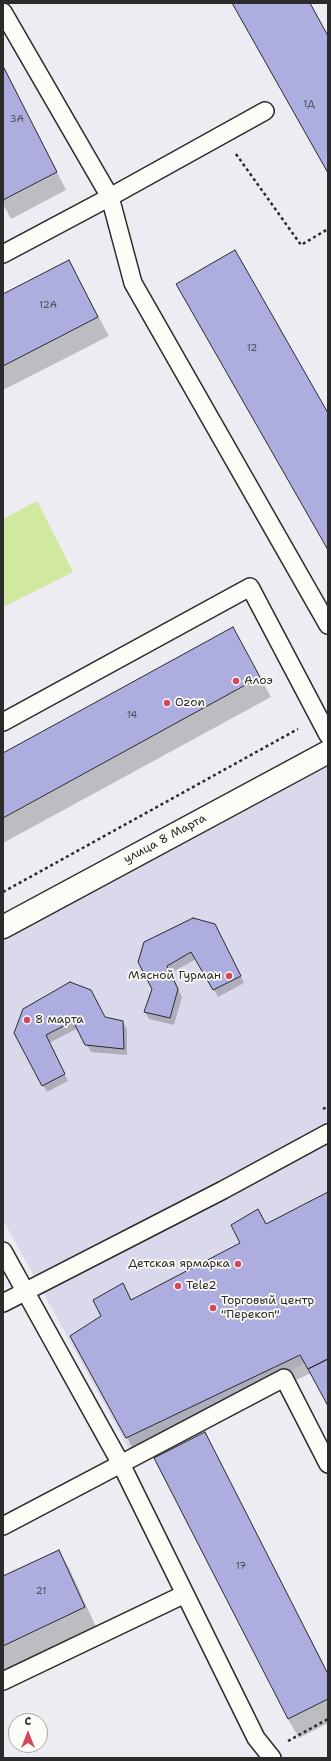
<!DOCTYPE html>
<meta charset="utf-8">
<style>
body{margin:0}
#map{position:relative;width:331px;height:1761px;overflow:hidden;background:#edecf2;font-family:"Shantell Sans",sans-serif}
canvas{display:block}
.frame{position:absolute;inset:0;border:4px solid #2b2b2b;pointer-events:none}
.north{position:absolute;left:8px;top:1713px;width:40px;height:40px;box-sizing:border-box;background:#fdfcf7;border:1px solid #a9a8a5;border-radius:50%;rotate:0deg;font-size:11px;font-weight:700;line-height:16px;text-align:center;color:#2b2b2b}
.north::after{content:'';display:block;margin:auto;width:14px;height:18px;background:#d1495b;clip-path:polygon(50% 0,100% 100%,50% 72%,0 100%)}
</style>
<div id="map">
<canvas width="331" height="1761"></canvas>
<div class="frame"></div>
<div class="north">С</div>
</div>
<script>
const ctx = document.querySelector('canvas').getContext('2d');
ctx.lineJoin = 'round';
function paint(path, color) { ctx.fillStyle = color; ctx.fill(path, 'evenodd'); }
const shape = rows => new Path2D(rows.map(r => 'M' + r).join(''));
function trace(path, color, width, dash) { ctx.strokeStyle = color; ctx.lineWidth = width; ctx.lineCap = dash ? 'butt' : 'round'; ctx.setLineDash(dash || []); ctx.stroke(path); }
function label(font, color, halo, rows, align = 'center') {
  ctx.font = font + ' "Shantell Sans",sans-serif'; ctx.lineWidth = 3.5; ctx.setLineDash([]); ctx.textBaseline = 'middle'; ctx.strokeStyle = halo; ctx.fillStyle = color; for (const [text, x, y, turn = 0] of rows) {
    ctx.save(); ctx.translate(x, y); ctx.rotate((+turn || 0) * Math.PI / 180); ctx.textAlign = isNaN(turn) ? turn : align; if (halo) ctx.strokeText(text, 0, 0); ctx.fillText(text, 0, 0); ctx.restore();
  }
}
paint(shape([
 [328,760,328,1350,134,1458,3,1220,3,936]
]), '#dad9ec');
paint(shape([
 [37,501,73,572,3,607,3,519]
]), '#d0e99f');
paint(shape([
 [3,66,66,190,11,219,3,204],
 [69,261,109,336,3,390,3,295],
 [244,648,271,697,3,843,3,755],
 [219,933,244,983,218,997,196,959,171,973,182,997,174,1025,149,1019,145,1012,154,989,139,962],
 [24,1009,105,1018,123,1022,127,1029,127,1055,91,1052,78,1028,49,1043,68,1081,47,1092,43,1085],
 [328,1193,328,1404,311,1373,137,1456,71,1336,103,1317,122,1284,132,1301,241,1243,266,1225],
 [205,1434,328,1673,328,1723,299,1738,288,1719],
 [59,1551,70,1570,96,1627,3,1670,3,1577]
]), '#0003');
const building = shape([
 [232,3,310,3,328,36,328,173,232,3],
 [3,66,57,172,3,200,3,66],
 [235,250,328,413,328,550,176,284,235,250],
 [69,260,98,317,3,366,3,294,69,260],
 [233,627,260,677,3,818,3,753,233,627],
 [193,918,215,924,241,976,213,990,191,952,167,966,178,989,170,1018,144,1012,152,989,138,962,144,942,193,918],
 [70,982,91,990,105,1017,123,1021,124,1049,85,1045,73,1021,46,1035,65,1074,42,1086,14,1033,23,1009,70,982],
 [328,1192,328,1359,308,1369,300,1355,126,1438,70,1336,101,1316,93,1300,123,1283,131,1300,240,1243,231,1225,258,1209,266,1224,328,1192],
 [328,1359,328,1406,308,1369,328,1359],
 [205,1432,328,1674,328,1699,288,1719,154,1458,205,1432],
 [59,1550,85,1607,3,1646,3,1576,59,1550]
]);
paint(building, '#adaedf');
trace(building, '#2b2b2b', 1);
const lane = shape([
 [3,12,110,197,133,283,328,625],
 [3,254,110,197,265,111],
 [3,722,250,587,328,735],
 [3,1251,121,1464,256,1738,272,1758],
 [3,1303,223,1190,328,1133],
 [3,1526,284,1378,328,1464],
 [3,1681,185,1594]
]);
const secondary = shape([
 [3,927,328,752]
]);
trace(lane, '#2b2b2b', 20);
trace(secondary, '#2b2b2b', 25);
trace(shape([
 [236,154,301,245,328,229],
 [3,892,298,729],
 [323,1109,328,1106],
 [288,1741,328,1719]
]), '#2b2b2b', 2.5, [3, 3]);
trace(lane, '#fdfcf7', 17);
trace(secondary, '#fdfcf7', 22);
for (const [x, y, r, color] of [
 [236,681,4,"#d1495b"],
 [167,703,4,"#d1495b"],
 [229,976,4,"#d1495b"],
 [27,1020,4,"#d1495b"],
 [238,1264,4,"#d1495b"],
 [178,1286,4,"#d1495b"],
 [213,1308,4,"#d1495b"]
]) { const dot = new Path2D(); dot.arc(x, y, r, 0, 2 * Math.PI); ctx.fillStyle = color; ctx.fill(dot); trace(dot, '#fdfcf7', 1.5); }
label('10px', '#4c4c58', null, [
 ["1Д",309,104],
 ["3А",17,119],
 ["12А",48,305],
 ["12",252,348],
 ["14",132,715],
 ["17",241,1566],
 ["21",41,1591]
]);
label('12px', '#2b2b2b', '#fdfcf7', [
 ["Алоэ",244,681],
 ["Ozon",175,703],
 ["Мясной Гурман",221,976,"right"],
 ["8 марта",35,1020],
 ["Детская ярмарка",230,1264,"right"],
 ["Tele2",186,1286],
 ["Торговый центр",221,1301],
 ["\"Перекоп\"",221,1315]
], 'left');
label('12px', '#2b2b2b', '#fdfcf7', [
 ["улица 8 Марта",165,839,-28]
]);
</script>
